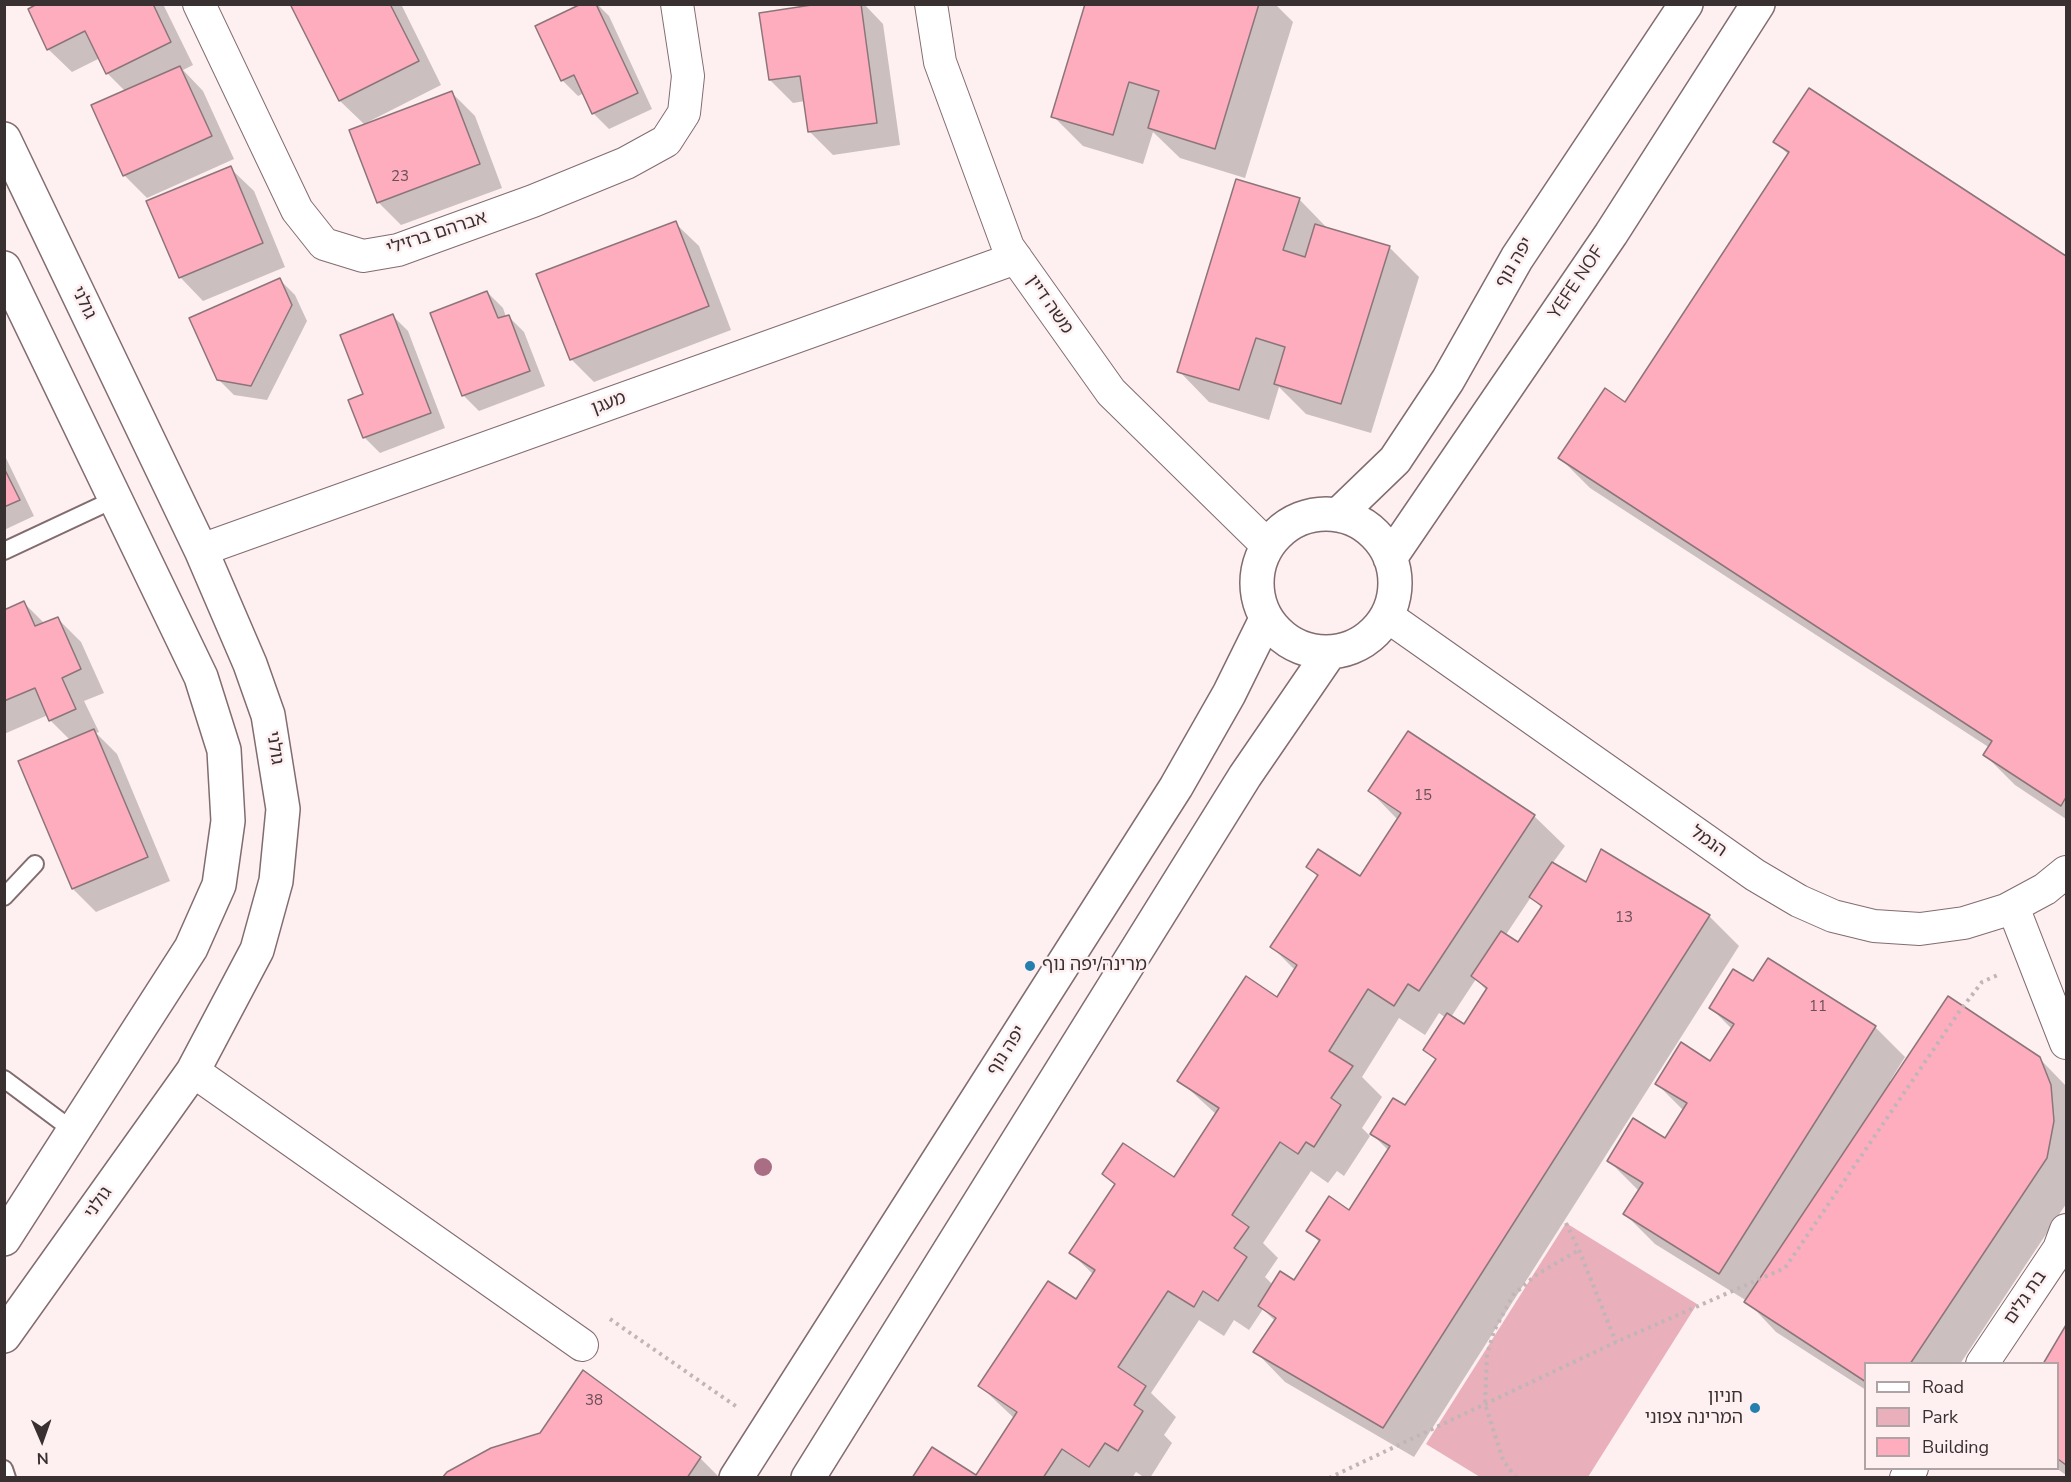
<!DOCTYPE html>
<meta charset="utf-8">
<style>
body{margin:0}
#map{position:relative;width:2071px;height:1482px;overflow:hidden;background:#feeff1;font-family:"Nunito Sans",sans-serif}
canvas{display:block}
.frame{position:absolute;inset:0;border:6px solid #393032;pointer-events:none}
.legend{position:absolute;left:1864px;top:1362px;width:195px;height:108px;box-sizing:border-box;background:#feeff1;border:2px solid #afa3a5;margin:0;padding:8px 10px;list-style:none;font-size:18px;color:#393032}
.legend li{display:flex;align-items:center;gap:12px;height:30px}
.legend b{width:30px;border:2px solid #afa3a5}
.north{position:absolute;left:12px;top:1410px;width:60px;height:60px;-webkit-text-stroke:4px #feeff1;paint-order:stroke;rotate:178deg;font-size:16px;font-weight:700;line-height:24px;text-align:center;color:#393032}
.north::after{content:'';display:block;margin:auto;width:21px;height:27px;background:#393032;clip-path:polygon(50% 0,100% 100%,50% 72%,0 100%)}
</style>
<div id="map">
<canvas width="2071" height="1482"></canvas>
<div class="frame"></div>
<ul class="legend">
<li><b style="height:8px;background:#fff"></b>Road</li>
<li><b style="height:16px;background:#e9afba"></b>Park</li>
<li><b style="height:16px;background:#feadbf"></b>Building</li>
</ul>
<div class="north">N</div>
</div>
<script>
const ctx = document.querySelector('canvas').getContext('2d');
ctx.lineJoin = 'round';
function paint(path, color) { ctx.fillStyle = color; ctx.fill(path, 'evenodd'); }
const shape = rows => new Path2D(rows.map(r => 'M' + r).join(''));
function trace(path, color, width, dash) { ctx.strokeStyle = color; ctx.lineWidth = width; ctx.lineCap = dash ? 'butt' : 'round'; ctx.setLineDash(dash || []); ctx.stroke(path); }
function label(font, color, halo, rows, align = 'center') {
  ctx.font = font + ' "Nunito Sans","Noto Sans Hebrew",sans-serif'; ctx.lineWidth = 5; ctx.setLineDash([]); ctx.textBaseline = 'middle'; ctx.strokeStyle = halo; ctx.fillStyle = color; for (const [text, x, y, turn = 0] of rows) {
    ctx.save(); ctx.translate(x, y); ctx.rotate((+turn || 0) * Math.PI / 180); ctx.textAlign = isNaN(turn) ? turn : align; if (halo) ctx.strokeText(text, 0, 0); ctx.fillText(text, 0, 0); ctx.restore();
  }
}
paint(shape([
 [1566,1223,1697,1304,1588,1477,1480,1477,1426,1444]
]), '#e9afba');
paint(shape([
 [41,4,163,4,193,65,183,70,203,91,234,159,147,198,124,175,126,92,107,73,100,58,72,72,48,49],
 [292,4,401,4,441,85,364,124,340,101],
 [584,4,597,4,609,16,652,109,609,129,593,113,584,93,578,96,562,80],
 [829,4,864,4,883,24,900,145,833,155,810,132,805,101,793,103,770,80],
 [1087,4,1275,4,1293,22,1245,178,1180,158,1153,132,1143,164,1083,146,1053,116],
 [1809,90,2066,258,2066,819,2015,785,1985,755,1990,748,1590,488,1560,458,1625,404,1789,155,1775,142],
 [452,93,475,116,502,188,401,225,378,202],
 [230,168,254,191,285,267,203,301,180,277],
 [1299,199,1329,230,1389,247,1419,277,1371,433,1306,414,1279,387,1269,420,1209,402,1179,371],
 [675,223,699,246,731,330,594,382,571,359],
 [280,280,295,295,307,321,267,400,234,395,218,379],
 [487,292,503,308,506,317,508,316,524,332,545,386,479,411,463,395],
 [393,316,408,331,445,428,380,453,364,437,365,395],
 [4,454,34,516,4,530],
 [24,603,45,624,58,619,81,642,104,693,84,701,99,732,96,733,117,754,170,881,96,912,73,889,20,762,71,741,50,720,48,715,4,734,4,612],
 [1409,734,1534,816,1565,846,1552,864,1587,884,1709,916,1739,946,1414,1457,1285,1382,1255,1351,1275,1321,1263,1309,1249,1330,1234,1320,1224,1336,1199,1320,1151,1393,1176,1417,1164,1435,1172,1443,1150,1478,1145,1478,1136,1472,1132,1478,913,1478,976,1477,1014,1418,980,1386,1076,1301,1094,1275,1071,1253,1116,1186,1104,1174,1174,1179,1217,1115,1179,1080,1277,999,1296,971,1272,947,1318,877,1308,867,1360,878,1398,820,1370,791],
 [1531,897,1542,908,1519,944,1505,936],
 [1476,979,1487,991,1464,1026,1451,1017],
 [1439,1013,1446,1018,1425,1050,1437,1061,1406,1107,1372,1134,1389,1151,1350,1212,1308,1230,1320,1243,1295,1282,1273,1285,1265,1277,1278,1258,1263,1243,1311,1171,1328,1183,1337,1171,1344,1176,1370,1136,1362,1128,1382,1097,1362,1077,1399,1018,1425,1035],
 [1754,983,1875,1027,1905,1057,1890,1081,1892,1082,2039,1058,2066,1086,2066,1204,1960,1364,1866,1364,1866,1390,1776,1332,1747,1301,1655,1244,1625,1214,1639,1191,1609,1161,1666,1140,1684,1111,1657,1084,1711,1063,1732,1029,1711,1008],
 [2066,1328,2066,1475,2056,1468,2058,1364,2045,1364],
 [700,1458,720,1478,444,1478]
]), '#0003');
const building = shape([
 [37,4,153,4,171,42,106,74,85,31,47,50,28,9,37,4],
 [290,4,390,4,419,61,339,101,290,4],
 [581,4,596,4,638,93,592,114,574,75,561,81,535,26,581,4],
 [818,4,861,4,877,123,808,132,800,76,769,80,759,13,818,4],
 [1085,4,1259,4,1215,149,1148,128,1159,91,1129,82,1113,135,1051,117,1085,4],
 [180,66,212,136,123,176,91,105,180,66],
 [1809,88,2066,256,2066,797,2061,806,1983,755,1992,741,1558,458,1605,388,1625,402,1789,152,1773,142,1809,88],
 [452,91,480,164,377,203,349,130,452,91],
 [231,166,263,243,179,278,146,201,231,166],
 [1236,179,1300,198,1283,250,1305,257,1315,224,1390,246,1341,404,1274,384,1285,347,1256,338,1239,390,1177,372,1236,179],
 [676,221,709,306,570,360,536,274,676,221],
 [280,278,292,305,251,386,217,380,189,318,280,278],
 [487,291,498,318,509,315,530,371,462,396,430,313,487,291],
 [393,314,431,413,363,438,348,400,363,394,340,335,393,314],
 [4,468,20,500,4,507,4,468],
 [24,601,35,626,58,617,81,669,62,678,76,709,49,721,35,688,4,701,4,610,24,601],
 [94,729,148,857,72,889,18,761,94,729],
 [1408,731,1535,815,1419,991,1408,984,1394,1006,1368,989,1329,1051,1353,1066,1331,1098,1341,1105,1314,1147,1306,1142,1298,1154,1280,1142,1232,1215,1249,1227,1234,1248,1247,1257,1218,1301,1203,1291,1194,1307,1168,1291,1118,1367,1146,1386,1134,1405,1143,1411,1118,1451,1105,1443,1089,1467,1062,1449,1043,1478,912,1478,932,1447,976,1475,1017,1412,978,1386,1048,1281,1076,1299,1095,1270,1069,1253,1115,1184,1102,1174,1123,1143,1174,1177,1219,1108,1177,1081,1246,976,1277,997,1297,965,1270,947,1318,875,1306,867,1318,849,1360,876,1401,813,1368,791,1408,731],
 [1601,849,1710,915,1383,1428,1253,1352,1276,1318,1258,1306,1280,1271,1294,1280,1320,1240,1306,1231,1329,1196,1349,1210,1390,1146,1370,1134,1393,1098,1405,1105,1436,1059,1423,1050,1447,1013,1464,1024,1487,988,1471,976,1501,931,1518,942,1542,906,1529,897,1552,862,1586,882,1601,849],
 [1768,958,1876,1026,1719,1274,1623,1214,1643,1183,1607,1161,1633,1118,1665,1138,1687,1103,1655,1084,1681,1042,1710,1061,1734,1024,1709,1008,1733,969,1753,981,1768,958],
 [1948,996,2040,1057,2051,1085,2054,1121,2047,1158,1910,1364,1866,1364,1866,1382,1744,1302,1948,996],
 [2066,1325,2066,1465,2058,1459,2058,1364,2043,1364,2066,1325],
 [583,1370,701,1457,687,1478,442,1478,447,1472,491,1448,540,1433,583,1370]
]);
paint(building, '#feadbf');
trace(building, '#8c7579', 1.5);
const lane = shape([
 [4,551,115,499],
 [4,897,35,864],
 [4,1079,75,1132],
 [4,1469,7,1478]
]);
const street = shape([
 [199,4,297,210,324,244,363,256,398,250,533,201,626,163,666,141,684,113,688,76,677,4],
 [931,4,940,62,1008,247,1111,392,1267,545],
 [201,550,1016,258],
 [1387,616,1755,875,1799,901,1833,916,1874,926,1920,929,1964,923,2006,910,2045,889,2066,872],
 [2013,907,2066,1043],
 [193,1071,582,1345],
 [1982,1364,2059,1249,2066,1230],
 [1906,1478,1912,1468]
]);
const secondary = shape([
 [4,139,201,550,250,664,268,715,283,809,276,881,257,950,193,1071,4,1336],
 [4,268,201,677,224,750,228,821,219,885,191,948,4,1239],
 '1257 583a69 69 0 1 1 138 0a69 69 0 1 1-138 0Z',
 [1338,515,1395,460,1448,380,1517,258,1686,4],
 [1390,558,1611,234,1758,4],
 [736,1478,1176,787,1229,694,1266,619],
 [808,1478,1245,776,1330,652]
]);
trace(lane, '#826c70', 20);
trace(street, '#826c70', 34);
trace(secondary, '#826c70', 36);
trace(shape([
 [1566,1223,1579,1250,1616,1342],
 [610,1319,737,1407],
 [1329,1478,1616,1342,1785,1268,1959,1012,1982,982,2000,974],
 [1516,1478,1503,1460,1485,1404,1487,1355,1494,1331,1513,1295,1536,1275,1579,1250]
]), '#c2b5b7', 4, [3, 4.5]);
trace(lane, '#fff', 16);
trace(street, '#fff', 32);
trace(secondary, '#fff', 33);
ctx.fillStyle = '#a96d84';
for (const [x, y] of [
 [763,1167]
]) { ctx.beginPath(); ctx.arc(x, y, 9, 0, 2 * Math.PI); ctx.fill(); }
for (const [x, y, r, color] of [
 [1030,966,6,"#247fad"],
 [1755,1408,6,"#247fad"]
]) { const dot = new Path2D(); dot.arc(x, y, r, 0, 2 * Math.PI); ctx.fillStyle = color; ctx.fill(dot); trace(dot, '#feeff1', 2); }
label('15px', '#6a4f55', null, [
 ["23",400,177],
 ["15",1423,796],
 ["13",1624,918],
 ["11",1818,1007],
 ["38",594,1401]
]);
label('18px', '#393032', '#feeff1', [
 ["אברהם ברזילי",437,234,-18],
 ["יפה נוף",1515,263,-59],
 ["YEFE NOF",1577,283,-56],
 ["גולני",83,303,64],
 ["משה דיין",1049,305,55],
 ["מעגן",609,404,-20],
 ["גולני",274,748,81],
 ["הנמל",1708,842,35],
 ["יפה נוף",1007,1051,-57],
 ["גולני",99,1203,-55],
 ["בת גלים",2026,1298,-56]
]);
label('18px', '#393032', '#feeff1', [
 ["מרינה/יפה נוף",1042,966],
 ["חניון",1743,1398,"right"],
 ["המרינה צפוני",1743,1419,"right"]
], 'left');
</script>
